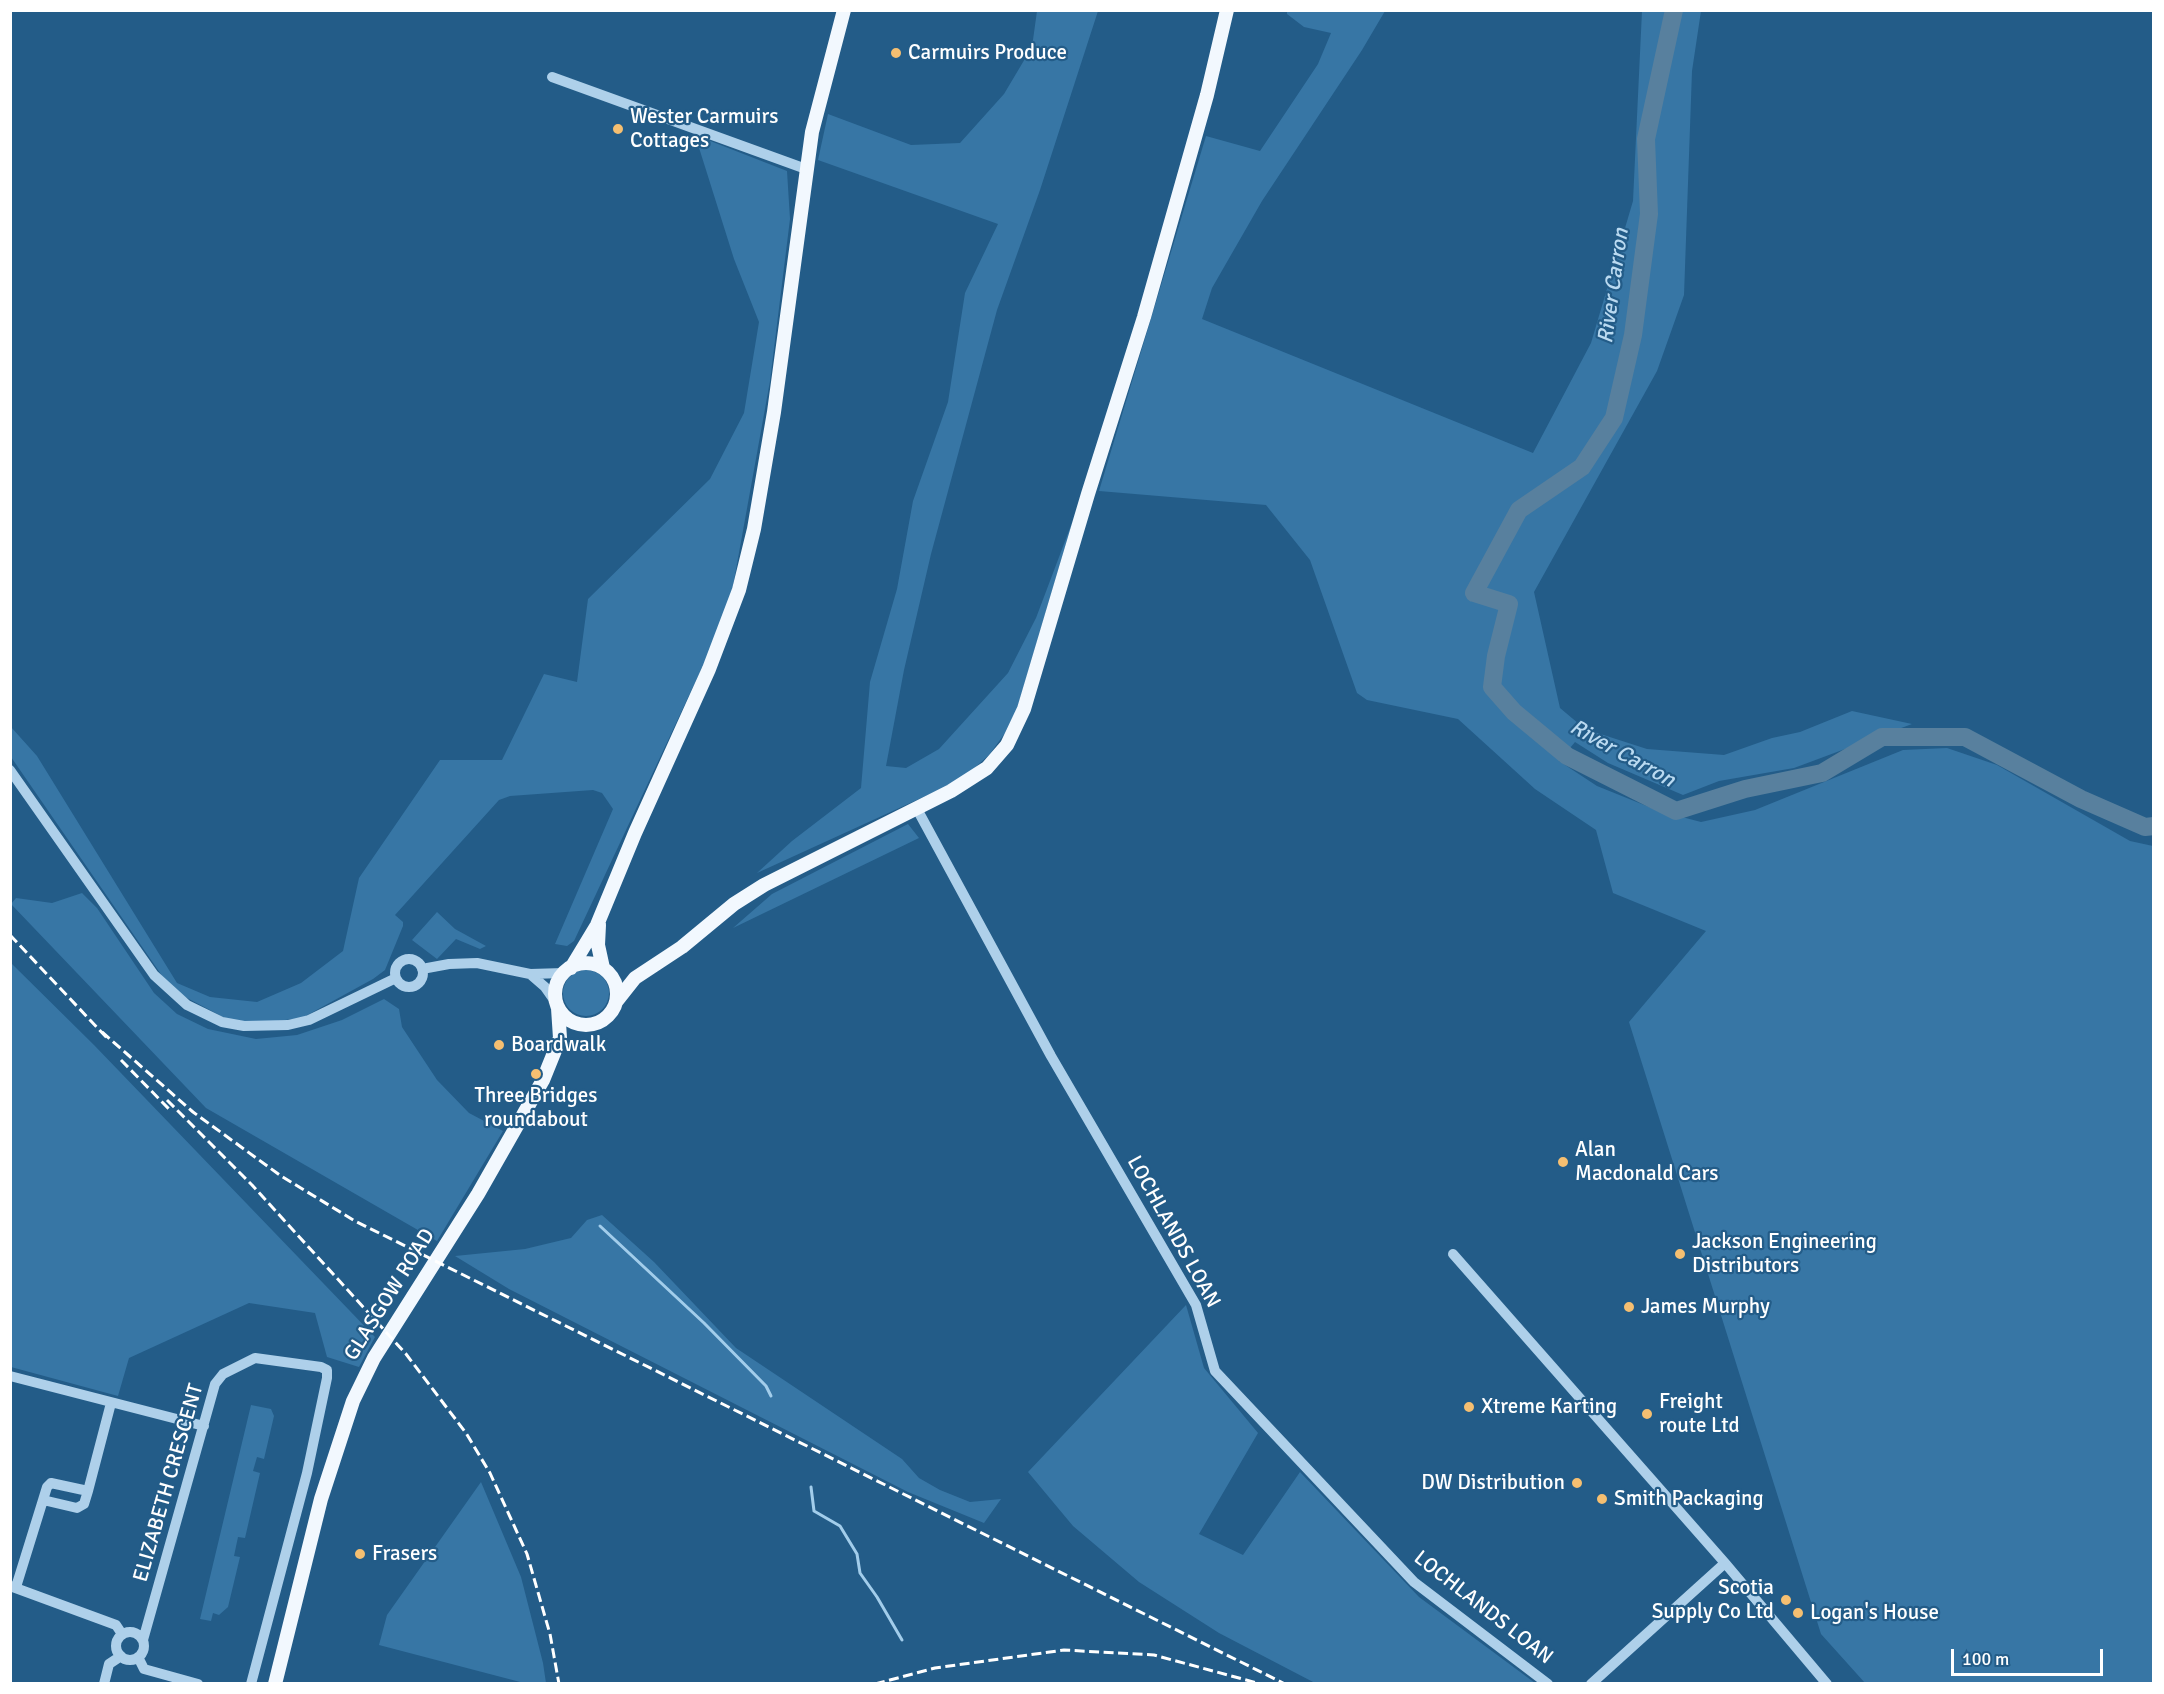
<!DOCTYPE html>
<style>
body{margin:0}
#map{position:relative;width:2164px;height:1694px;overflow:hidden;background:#235c88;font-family:Signika,sans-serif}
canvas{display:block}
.frame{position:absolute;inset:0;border:12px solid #fff;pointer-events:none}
.scale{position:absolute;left:1951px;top:1649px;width:152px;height:27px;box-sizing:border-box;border:3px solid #fff;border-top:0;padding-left:8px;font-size:18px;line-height:21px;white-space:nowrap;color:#fff;-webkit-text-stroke:4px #235c88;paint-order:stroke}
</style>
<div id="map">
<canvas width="2164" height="1694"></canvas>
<div class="frame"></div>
<div class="scale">100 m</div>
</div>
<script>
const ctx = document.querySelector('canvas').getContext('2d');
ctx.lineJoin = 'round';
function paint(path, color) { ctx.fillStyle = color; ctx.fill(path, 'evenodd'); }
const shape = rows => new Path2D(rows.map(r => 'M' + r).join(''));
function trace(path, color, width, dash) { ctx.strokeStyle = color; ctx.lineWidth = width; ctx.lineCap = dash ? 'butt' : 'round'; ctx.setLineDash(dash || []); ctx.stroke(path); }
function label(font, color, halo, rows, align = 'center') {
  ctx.font = font + ' Signika,sans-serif'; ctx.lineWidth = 4.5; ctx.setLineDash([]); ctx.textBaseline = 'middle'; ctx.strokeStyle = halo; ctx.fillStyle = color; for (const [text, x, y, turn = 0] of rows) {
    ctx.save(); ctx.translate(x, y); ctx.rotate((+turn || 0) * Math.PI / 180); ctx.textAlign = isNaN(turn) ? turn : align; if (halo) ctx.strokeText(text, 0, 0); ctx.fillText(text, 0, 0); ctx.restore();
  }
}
paint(shape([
 [1037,11,1098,11,1040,190,997,310,931,554,904,670,886,766,906,768,939,749,1008,673,1036,618,1073,520,1017,709,1005,733,989,755,970,772,943,788,757,873,792,841,861,788,870,682,897,589,913,501,948,402,965,293,998,224,818,160,828,114,911,145,960,143,1004,94,1032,47],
 [1287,11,1385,11,1362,50,1262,201,1212,288,1202,319,1533,453,1591,343,1633,201,1642,11,1701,11,1692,71,1684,295,1657,371,1534,592,1560,708,1585,729,1647,749,1724,755,1772,738,1800,732,1852,711,1912,724,1794,768,1719,781,1683,795,1608,763,1575,742,1559,761,1597,786,1659,811,1701,822,1755,810,1903,750,1947,748,1997,765,2130,841,2153,846,2153,1683,1865,1683,1821,1634,1629,1022,1706,931,1613,893,1596,830,1535,789,1458,719,1367,700,1357,693,1310,560,1266,505,1099,491,1206,136,1260,151,1318,64,1331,33,1304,27,1287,14],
 [695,135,787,171,790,219,770,381,731,597,715,640,574,941,567,946,555,944,613,809,602,793,593,790,510,796,499,800,395,915,403,922,403,926,385,970,373,979,302,1018,251,1024,227,1019,187,998,167,983,11,757,11,727,37,756,177,983,210,997,257,1002,301,983,343,951,359,878,440,760,502,760,544,674,577,682,588,599,710,479,744,413,759,322,734,259],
 [908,824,919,838,733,928,772,894],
 [82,893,97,908,154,993,177,1014,208,1029,256,1039,297,1035,342,1020,384,999,399,1009,402,1027,437,1080,469,1113,503,1131,437,1241,206,1108,11,904,16,898,52,903],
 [437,912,455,929,486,946,480,949,456,939,437,959,412,940],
 [11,963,94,1045,375,1337,359,1367,327,1357,315,1313,249,1303,129,1358,118,1396,11,1367],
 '563 993a23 23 0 1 1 46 0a23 23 0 1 1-46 0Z',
 [602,1215,654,1262,736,1348,902,1459,919,1478,940,1490,970,1502,1001,1499,984,1523,908,1492,509,1289,455,1256,525,1249,571,1238,587,1220],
 [1186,1305,1204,1368,1258,1433,1199,1534,1243,1555,1300,1472,1419,1597,1535,1683,1315,1683,1219,1633,1139,1582,1073,1526,1028,1472],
 [251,1405,271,1409,274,1416,264,1459,257,1457,253,1471,260,1473,245,1538,238,1537,234,1556,240,1557,228,1607,219,1615,213,1613,211,1621,200,1619],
 [481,1482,521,1577,543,1663,546,1683,524,1683,379,1645,387,1615]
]), '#3776a5');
trace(shape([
 [600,1226,704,1323,766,1386,771,1396],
 [811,1487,814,1511,840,1526,857,1554,860,1573,877,1597,902,1640]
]), '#a2cdeb', 3);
trace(shape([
 [1674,10,1646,139,1649,214,1633,335,1614,418,1582,467,1519,510,1474,593,1509,604,1496,656,1492,687,1514,712,1567,756,1676,811,1745,789,1822,773,1882,737,1965,737,2081,799,2145,827,2154,826]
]), '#58809e', 18);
trace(shape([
 [552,77,806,169],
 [10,770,154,975,187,1005,222,1022,244,1026,288,1025,309,1020,396,978],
 [917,809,1051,1056,1196,1305,1215,1371,1414,1582,1548,1684],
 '395 973a14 14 0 1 1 28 0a14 14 0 1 1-28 0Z',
 [422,969,449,964,477,963,530,974,564,973],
 [530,974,545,987,557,1004],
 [1453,1254,1725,1563,1827,1684],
 [10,1376,204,1426],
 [51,1483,88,1491,84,1504,77,1508,43,1500,47,1487,51,1483],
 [88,1491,111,1403],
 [10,1586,116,1625,122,1634],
 [16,1587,43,1500],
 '116 1646a14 14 0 1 1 28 0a14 14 0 1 1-28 0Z',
 [143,1640,215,1384,223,1374,255,1358,321,1367,327,1370,327,1378,307,1473,251,1684],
 [138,1657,144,1669,198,1684],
 [104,1684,109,1664,121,1656],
 [1591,1684,1725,1563]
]), '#aed0ea', 10);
trace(shape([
 [599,925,598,945,603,968],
 '555 994a31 31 0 1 1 62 0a31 31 0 1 1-62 0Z',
 [571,968,597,925,635,833,709,669,739,590,754,529,774,412,812,132,844,10],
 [616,1002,635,978,682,947,734,904,764,885,951,791,987,768,1007,745,1024,709,1088,494,1144,317,1207,95,1227,10],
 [275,1684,321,1499,353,1401,374,1358,478,1194,543,1080,560,1038,558,1008]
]), '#f2f8fe', 14);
trace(shape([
 [10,935,107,1038],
 [102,1032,193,1112,281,1176,355,1221,1285,1684],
 [121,1060,169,1109],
 [167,1100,252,1185,406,1354,466,1433,490,1473,527,1554,550,1634,559,1684],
 [875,1684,935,1668,1064,1650,1154,1655,1261,1684]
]), '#fff', 3, [10, 4.5]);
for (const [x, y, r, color] of [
 [896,53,6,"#f5bf71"],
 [618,129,6,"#f5bf71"],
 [499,1045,6,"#f5bf71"],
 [536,1074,6,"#f5bf71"],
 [1563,1162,6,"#f5bf71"],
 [1680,1254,6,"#f5bf71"],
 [1629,1307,6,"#f5bf71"],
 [1469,1407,6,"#f5bf71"],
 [1647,1414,6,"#f5bf71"],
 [1577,1483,6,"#f5bf71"],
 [1602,1499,6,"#f5bf71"],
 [360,1554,6,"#f5bf71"],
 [1786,1600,6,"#f5bf71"],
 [1798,1613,6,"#f5bf71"]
]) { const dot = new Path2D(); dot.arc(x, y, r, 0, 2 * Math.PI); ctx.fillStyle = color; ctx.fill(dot); trace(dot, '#235c88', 2); }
label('21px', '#fff', '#235c88', [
 ["Carmuirs Produce",908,53],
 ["Wester Carmuirs",630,117],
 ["Cottages",630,141],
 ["Boardwalk",511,1045],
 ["Three Bridges",536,1096,"center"],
 ["roundabout",536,1120,"center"],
 ["Alan",1575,1150],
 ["Macdonald Cars",1575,1174],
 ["Jackson Engineering",1692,1242],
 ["Distributors",1692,1266],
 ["James Murphy",1641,1307],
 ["Freight",1659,1402],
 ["route Ltd",1659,1426],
 ["Xtreme Karting",1481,1407],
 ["DW Distribution",1565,1483,"right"],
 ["Smith Packaging",1614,1499],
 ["Frasers",372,1554],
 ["Scotia",1774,1588,"right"],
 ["Supply Co Ltd",1774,1612,"right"],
 ["Logan's House",1810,1613]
], 'left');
label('21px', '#fff', '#235c88', [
 ["LOCHLANDS LOAN",1173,1232,61],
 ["GLASGOW ROAD",390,1295,-58],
 ["ELIZABETH CRESCENT",169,1483,-74],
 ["LOCHLANDS LOAN",1483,1608,38]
]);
label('italic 22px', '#badaf1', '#235c88', [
 ["River Carron",1614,286,-82],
 ["River Carron",1622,754,29]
]);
</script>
